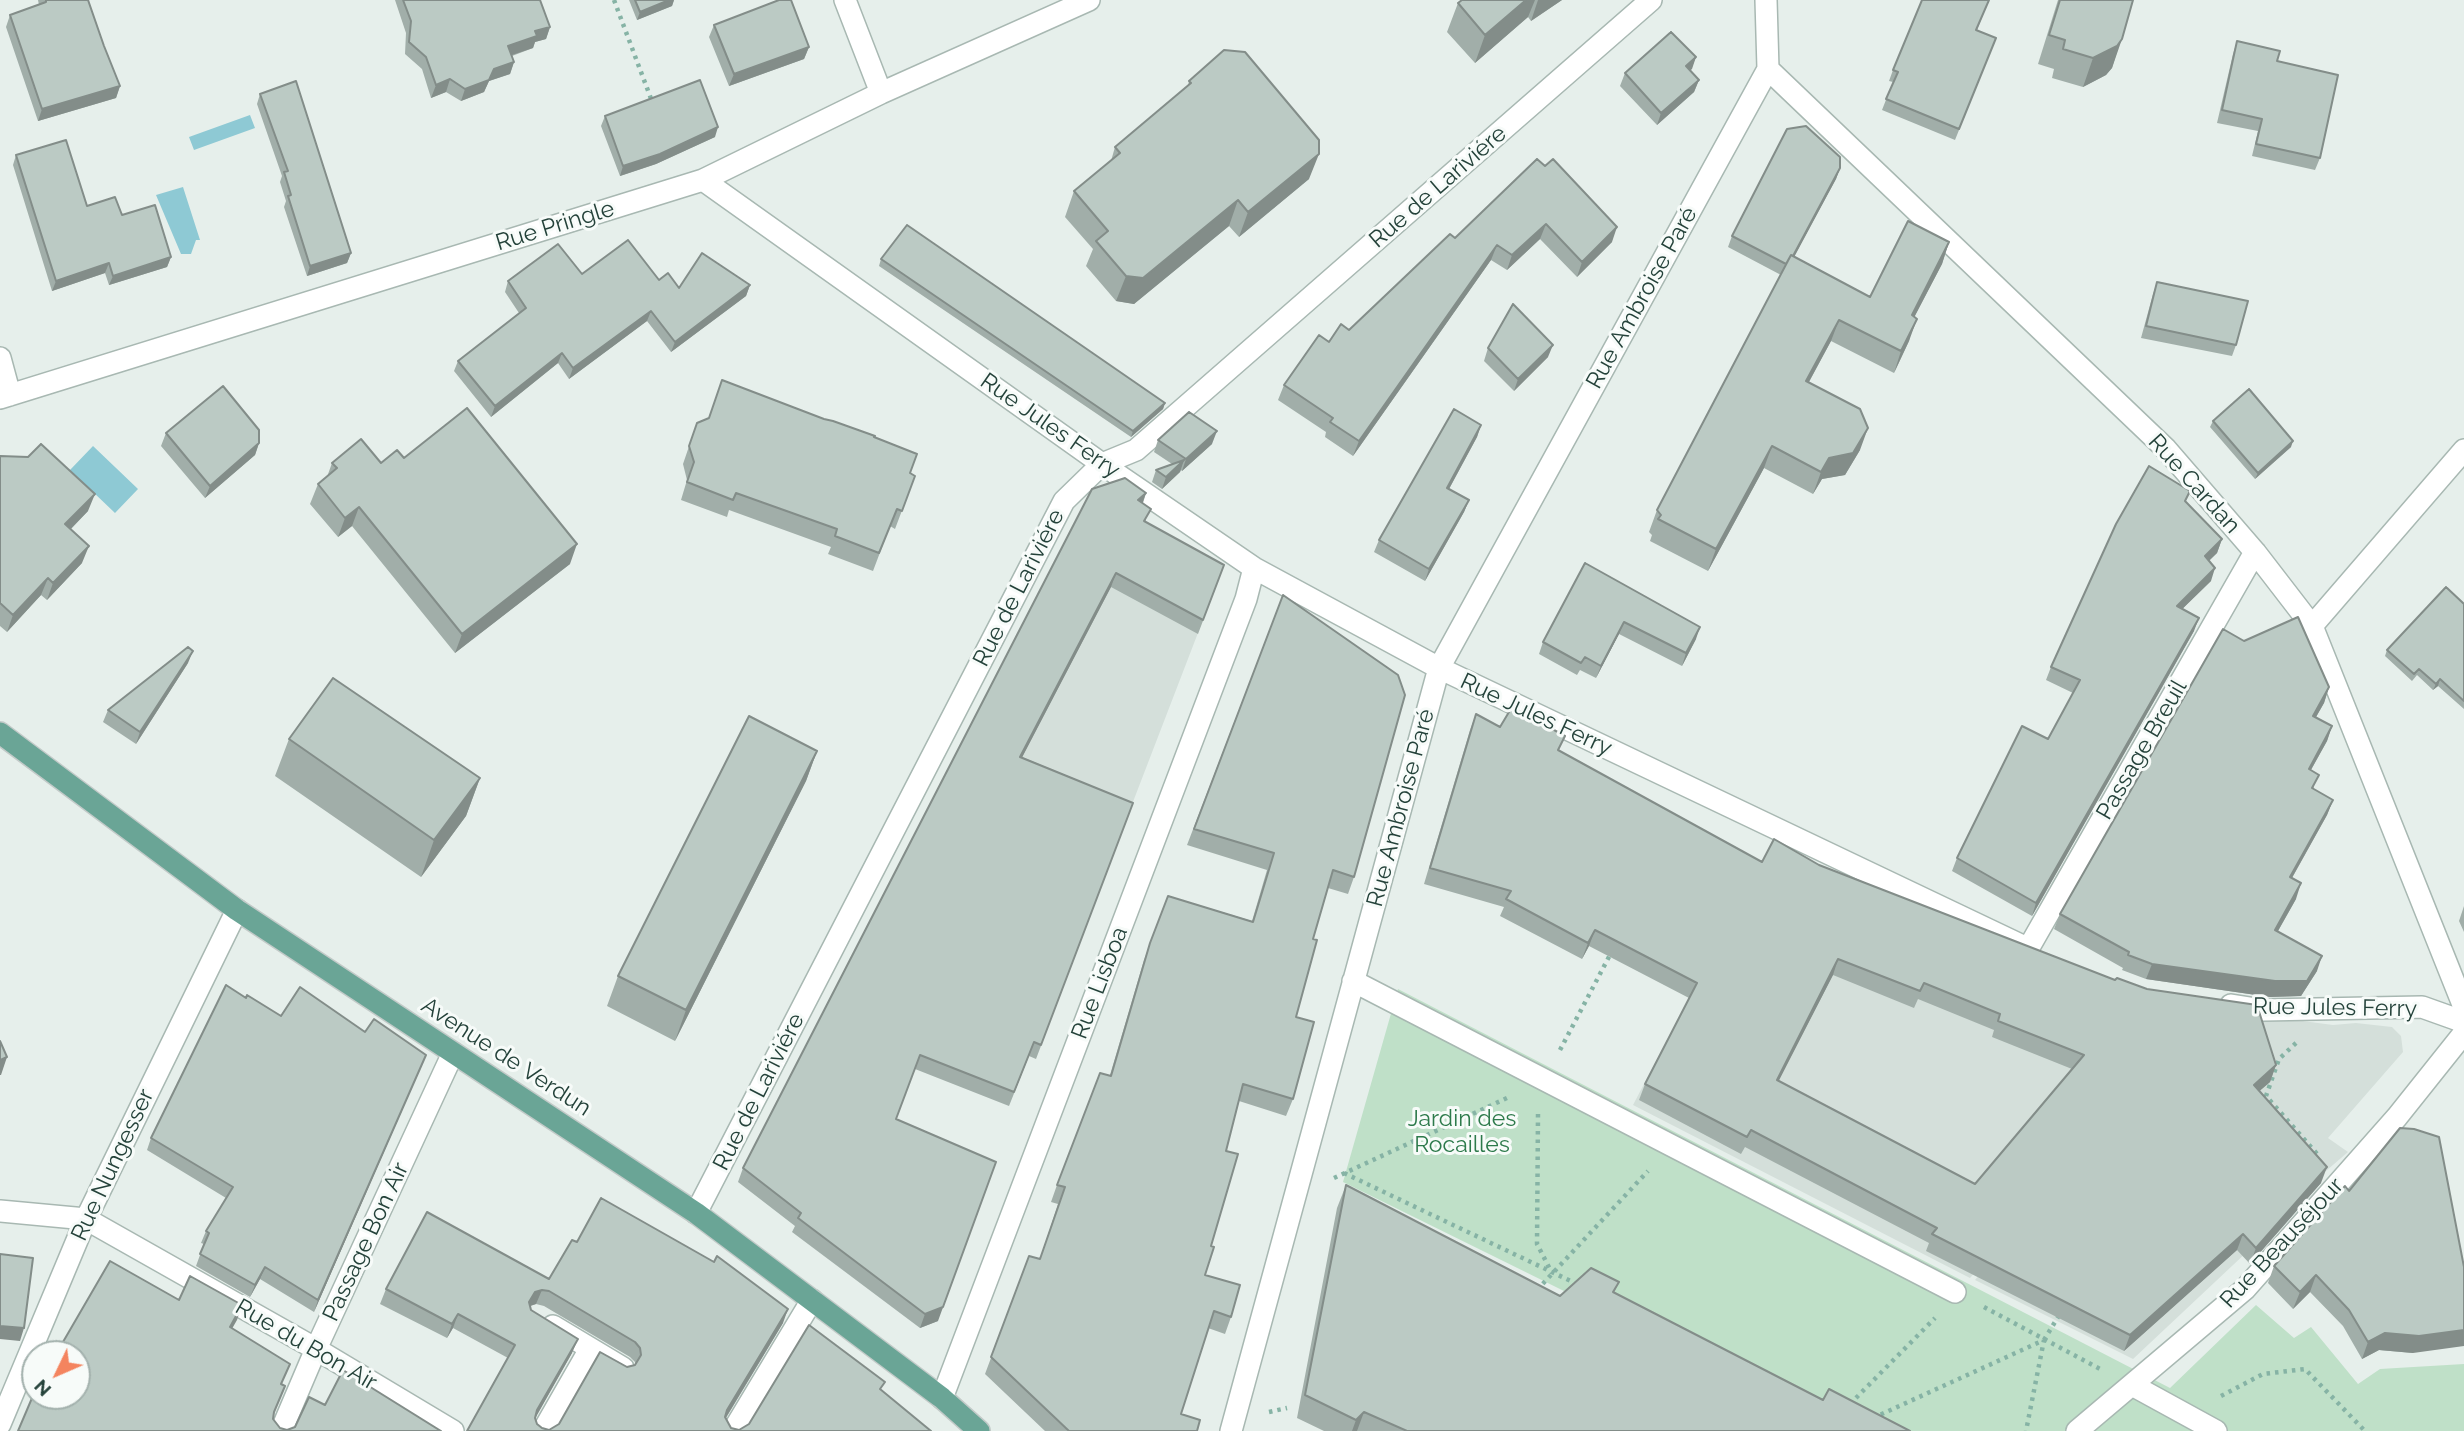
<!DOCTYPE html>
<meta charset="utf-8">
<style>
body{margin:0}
#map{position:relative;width:2464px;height:1431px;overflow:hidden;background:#e6efeb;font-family:Raleway,sans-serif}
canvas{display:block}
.north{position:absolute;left:21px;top:1340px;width:70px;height:70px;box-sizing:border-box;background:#f7fbf9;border:2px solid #a3b1ad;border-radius:50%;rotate:226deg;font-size:19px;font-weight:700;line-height:28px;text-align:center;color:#24423a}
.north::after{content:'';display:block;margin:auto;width:24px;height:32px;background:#f4845f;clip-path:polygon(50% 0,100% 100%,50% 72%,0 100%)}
</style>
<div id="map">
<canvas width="2464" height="1431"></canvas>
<div class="north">N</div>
</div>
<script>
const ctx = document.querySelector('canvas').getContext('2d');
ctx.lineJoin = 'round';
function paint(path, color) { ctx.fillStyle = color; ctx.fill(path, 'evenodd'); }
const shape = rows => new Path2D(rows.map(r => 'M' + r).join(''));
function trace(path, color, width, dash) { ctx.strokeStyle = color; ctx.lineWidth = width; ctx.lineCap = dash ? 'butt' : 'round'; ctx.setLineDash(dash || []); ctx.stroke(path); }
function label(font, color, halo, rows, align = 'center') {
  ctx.font = font + ' Raleway,sans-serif'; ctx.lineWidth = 6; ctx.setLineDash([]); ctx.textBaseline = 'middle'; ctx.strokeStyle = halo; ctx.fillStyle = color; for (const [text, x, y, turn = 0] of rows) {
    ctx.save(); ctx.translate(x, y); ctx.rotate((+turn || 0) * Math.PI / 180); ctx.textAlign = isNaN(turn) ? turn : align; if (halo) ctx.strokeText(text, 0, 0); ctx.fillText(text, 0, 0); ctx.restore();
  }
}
paint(shape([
 [1087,504,1214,576,1216,586,1106,872,932,805],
 [1821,879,2137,1084,1970,1278,1633,1105,1689,998],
 [2227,1011,2333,1025,2356,1023,2392,1027,2401,1036,2403,1052,2328,1138,2348,1152,2276,1214,2282,1219,2133,1359,1975,1280,2140,1084]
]), '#d4dfda');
paint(shape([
 [1398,989,2170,1388,2256,1305,2294,1338,2311,1327,2358,1384,2380,1369,2464,1364,2464,1431,1865,1431,1578,1284,1564,1291,1343,1182]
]), '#bfe0c8');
paint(shape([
 [250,115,255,128,194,150,189,137],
 [183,187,200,240,196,240,191,254,181,254,156,195],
 [93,446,138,489,115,513,70,470]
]), '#8ec9d4');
const minor = shape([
 [845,0,881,93],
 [1768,69,2166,449,2255,552,2312,626,2464,1007],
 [703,180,1102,464,1254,568,1439,668,2029,949],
 [0,358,10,395],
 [0,398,703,180,881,93,1089,0],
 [2312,626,2464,450],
 [2028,949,2255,552],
 [1353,981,1955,1292],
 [2231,1005,2263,1010,2422,1007,2464,1022],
 [0,1211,86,1219,316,1349,453,1431],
 [696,1213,1064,501,1102,464,1136,450,1651,0],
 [553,1326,623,1368],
 [2132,1385,2216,1431],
 [942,1398,1246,599,1254,568],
 [0,1424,86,1219,237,910],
 [281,1431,316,1349,453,1053],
 [543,1431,590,1349],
 [733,1431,812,1300],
 [1231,1431,1439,668,1768,69,1766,0],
 [2077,1431,2245,1289,2397,1117,2464,1033]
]);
const major = shape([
 [0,733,237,910,696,1213,942,1398,979,1431]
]);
trace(minor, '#a8b8b2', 24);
trace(major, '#c2cac8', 24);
trace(shape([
 [614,0,653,104],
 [2296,1043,2279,1059,2266,1096,2318,1155],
 [1560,1050,1611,953],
 [1538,1114,1537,1244,1552,1273],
 [1344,1173,1577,1284],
 [1334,1178,1507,1098],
 [1537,1290,1648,1171],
 [1984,1307,2100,1369],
 [2044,1340,2058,1317],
 [2221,1396,2263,1374,2305,1369,2365,1431],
 [1850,1404,1935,1318],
 [1269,1412,1287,1408],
 [1873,1418,2044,1340,2026,1431]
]), '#86b3a5', 4.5, [3.5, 5]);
trace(minor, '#fff', 21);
trace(major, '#6aa596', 21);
paint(shape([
 [38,0,88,0,104,46,120,86,116,98,38,121,6,27,10,15,39,5],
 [395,0,540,0,550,27,546,39,535,42,533,48,512,56,514,62,510,74,489,81,484,92,461,101,446,92,431,98,422,69,405,54,406,33],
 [629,0,674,0,672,6,637,20],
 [1462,0,1562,0,1531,21,1528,17,1475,63,1447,32,1458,3],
 [1989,0,1977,30,1996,38,1955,140,1882,110,1893,82,1889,81,1893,70],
 [2058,0,2133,0,2112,68,2106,75,2083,87,2052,78,2054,69,2038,64],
 [714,25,809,47,804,59,729,86,709,37],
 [2237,41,2277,61,2320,158,2315,170,2252,156,2258,131,2217,123,2233,54],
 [1696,57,1690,71,1699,80,1694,92,1657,125,1620,86,1625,73],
 [1189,81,1309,179,1239,237,1229,226,1134,304,1116,301,1086,266,1093,249,1065,217,1074,191,1111,161,1115,147,1188,86],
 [260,94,351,253,347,263,307,276,284,207,286,201,280,182,282,176,257,104],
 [605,116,715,137,656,164,620,176,601,126],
 [16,155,87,206,122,215,171,257,167,267,109,285,105,273,52,291,13,165],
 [1537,159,1612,242,1577,277,1540,239,1507,270,1491,260,1353,456,1325,437,1326,432,1278,400,1284,385,1329,342,1349,330,1455,238],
 [1840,168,1836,179,1794,256,1870,297,1949,242,1942,264,1914,317,1909,341,1894,373,1831,341,1809,382,1860,450,1845,475,1822,479,1813,494,1764,468,1708,571,1650,541,1652,535,1649,532,1657,510,1781,275,1728,247,1732,236],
 [881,259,1165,403,1163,409,1131,437,879,266],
 [582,274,659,280,679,288,750,285,746,296,671,352,647,321,569,379,558,363,491,417,454,371,458,361,519,313,505,292,508,281],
 [2157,282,2236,345,2232,356,2141,338,2153,294],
 [1488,348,1548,357,1514,391,1484,361],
 [824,419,874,437,910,473,915,476,895,529,890,526,873,571,828,554,831,547,729,510,727,517,681,500,687,480,683,464,697,423],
 [2213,421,2291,447,2255,479,2210,427],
 [1481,425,1477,437,1449,489,1469,500,1464,512,1425,581,1374,552,1379,540],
 [166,433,259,443,255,455,205,498,161,446],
 [1158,440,1212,444,1182,471,1181,470,1180,472,1162,489,1152,482,1156,470,1172,464,1154,452],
 [0,456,88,511,71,529,82,563,47,600,41,595,7,632,0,626],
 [404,458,570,564,455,653,352,526,338,537,310,504,318,484,327,477,332,463,381,463],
 [1146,493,1143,503,1146,522,1224,565,1198,634,1111,587,1022,757,1133,803,1036,1059,1029,1056,1009,1106,915,1069,896,1119,938,1321,920,1328,792,1232,795,1226,738,1182,743,1168],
 [2186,502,2222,539,2217,553,2209,561,2211,581,2182,609,2194,631,2032,916,1952,871,1957,858,2048,739,2073,693,2046,680,2051,667],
 [1585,563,1696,639,1682,666,1619,634,1596,678,1580,670,1577,675,1539,654,1543,642],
 [1283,595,1354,877,1348,894,1328,888,1313,939,1296,1017,1293,1099,1286,1116,1239,1101,1226,1151,1211,1246,1205,1275,1231,1317,1225,1334,1208,1328,1181,1414,1197,1431,1045,1431,985,1374,1029,1256,1040,1259,1058,1204,1051,1202,1057,1185,1110,1075,1144,960,1168,896,1252,921,1267,870,1187,845],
 [2464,604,2464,709,2438,686,2433,690,2417,675,2412,681,2385,656,2387,650],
 [188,663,136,744,103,722,108,710],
 [2329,687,2324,703,2316,717,2332,726,2327,741,2311,770,2314,789,2333,800,2327,815,2292,878,2296,899,2278,931,2317,971,2301,996,2270,997,2146,979,2122,970,2123,968,2054,929,2060,914],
 [1476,714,1500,727,1560,751,1762,862,1819,865,2276,1065,2270,1082,2259,1091,2321,1183,2250,1264,2237,1250,2124,1351,1926,1251,1929,1243,1745,1147,1741,1154,1639,1100,1645,1084,1689,998,1589,946,1582,959,1500,916,1504,907,1424,884,1470,730],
 [1833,975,1914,1008,1918,999,1994,1030,1992,1037,2072,1069,1975,1184,1778,1081],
 [289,739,480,778,466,816,421,877,275,776],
 [817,751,806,781,675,1041,607,1006,618,976],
 [2464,906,2464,932,2459,921],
 [246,998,281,1016,365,1032,426,1055,314,1312,260,1279,250,1297,196,1266,204,1244,201,1243,206,1231,226,1198,147,1150,151,1138],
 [1346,1185,1560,1296,1619,1282,1614,1293,1823,1400,1910,1431,1324,1431,1297,1418,1337,1208],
 [2345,1186,2413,1353,2379,1350,2362,1359,2343,1326,2310,1292,2293,1309,2268,1283,2274,1266],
 [549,1279,783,1323,726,1418,731,1428,739,1430,882,1391,931,1431,467,1431,508,1358,453,1328,447,1338,380,1304,386,1289],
 [536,1304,544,1306,630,1357,635,1362,635,1365,627,1367,559,1424,549,1430,542,1428,537,1424,535,1418,572,1353,531,1310,530,1306]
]), '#a1aea9');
paint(shape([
 [669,0,674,0,672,6,637,20,640,12],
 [1526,0,1535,0,1528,17,1475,63,1485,35],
 [1538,0,1562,0,1531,21],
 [550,27,546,39,535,42,533,48,503,58,508,46,535,31],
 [2122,39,2112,68,2106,75,2083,87,2093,58],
 [809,47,804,59,729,86,734,74],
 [1696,57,1692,69,1682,78,1686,66],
 [514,62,510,74,489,81,484,92,461,101,465,89,494,69],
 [450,79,446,92,431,98,436,85],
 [1699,80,1694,92,1657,125,1661,113],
 [120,86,116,98,38,121,42,109],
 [718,127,715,137,656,164,620,176,623,166],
 [1319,154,1309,179,1239,237,1248,212],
 [1840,168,1836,179,1784,276,1788,265],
 [1238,200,1229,226,1134,304,1116,301,1126,276],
 [1546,224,1540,239,1507,270,1512,255],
 [1617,227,1612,242,1577,277,1582,262],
 [1949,242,1942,264,1904,337,1912,315],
 [1497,245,1491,260,1353,456,1359,441],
 [351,253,347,263,307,276,310,266],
 [171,257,167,267,109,285,113,276],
 [109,263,105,273,52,291,56,281],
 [750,285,746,296,671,352,675,342],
 [651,311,647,321,569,379,573,368],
 [1917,319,1909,341,1894,373,1901,351],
 [1839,320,1831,341,1798,402,1806,381],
 [1553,345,1548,357,1514,391,1518,379],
 [562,353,558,363,491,417,495,406],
 [1165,403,1163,409,1131,437,1133,431],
 [1481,425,1477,437,1443,500,1447,488],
 [1868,428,1860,450,1845,475,1822,479,1813,494,1821,472,1829,458],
 [1217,431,1212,444,1182,471,1186,459],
 [2293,441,2291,447,2255,479,2258,473],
 [259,443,255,455,205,498,210,486],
 [1772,446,1764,468,1708,571,1716,549],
 [1184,460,1180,472,1162,489,1166,477],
 [1146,493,1141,507,1138,500],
 [95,494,88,511,59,541,65,524],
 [1469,500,1464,512,1425,581,1429,569],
 [359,507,352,526,338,537,345,518],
 [2222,539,2217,553,2200,569,2205,556],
 [577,544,570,564,455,653,462,634],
 [89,546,82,563,47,600,53,583],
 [2215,568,2211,581,2172,619,2177,606],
 [1116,573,1111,587,1015,771,1020,757],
 [48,578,41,595,7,632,13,615],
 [2199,618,2194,631,2032,916,2036,903],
 [1624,622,1619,634,1596,678,1601,666],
 [1700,627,1696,639,1682,666,1686,653],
 [193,651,188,663,136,744,140,732],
 [2440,679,2438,686,2433,690,2436,684],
 [2329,687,2324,703,2308,731,2313,716],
 [2332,726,2327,741,2303,784,2309,769],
 [817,751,806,781,675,1041,686,1010],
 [480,778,466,816,421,877,434,840],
 [2333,800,2327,815,2284,892,2290,877],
 [2301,883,2296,899,2270,945,2275,930],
 [1595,930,1589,946,1582,959,1588,943],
 [2322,956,2317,971,2301,996,2270,997,2146,979,2152,964],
 [1838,959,1833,975,1771,1096,1777,1080],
 [426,1055,421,1067,314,1312,318,1300],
 [7,1057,1,1075,0,1075,0,1060],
 [2276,1065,2270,1082,2248,1101,2254,1085],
 [996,1162,938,1321,920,1328,925,1314],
 [2327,1167,2321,1183,2250,1264,2256,1248],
 [2243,1234,2237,1250,2124,1351,2130,1335],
 [265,1267,260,1279,250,1297,255,1285],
 [2316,1275,2310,1292,2293,1309,2300,1292],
 [542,1290,536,1304,530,1306,529,1302,535,1292],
 [242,1305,237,1320,225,1341,230,1327],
 [788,1309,783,1323,722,1424,727,1410],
 [458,1314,453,1328,447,1338,452,1324],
 [0,1326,24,1328,20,1341,0,1339],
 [2464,1330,2464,1346,2413,1353,2379,1350,2362,1359,2368,1342,2385,1333],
 [578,1339,572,1353,532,1424,537,1410],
 [1364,1412,1357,1431,1352,1431,1356,1420]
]), '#838d89');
const building = shape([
 [46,0,88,0,104,46,120,86,42,109,10,15,46,2,46,0],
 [403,0,540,0,550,27,535,31,537,36,508,46,514,62,494,69,489,80,465,89,450,79,436,85,426,57,409,42,411,21,403,0],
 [635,0,669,0,640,12,635,0],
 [779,0,791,0,809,47,734,74,714,25,779,0],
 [1462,0,1526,0,1485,35,1458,3,1462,0],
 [1922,0,1989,0,1976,30,1996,38,1959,129,1886,99,1898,72,1893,70,1922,0],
 [2060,0,2133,0,2122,39,2117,46,2093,58,2063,49,2065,40,2049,35,2060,0],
 [1671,32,1696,57,1686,66,1699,80,1661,113,1625,73,1671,32],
 [2237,41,2280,51,2277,61,2338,75,2320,158,2256,144,2262,119,2222,110,2237,41],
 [1224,50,1245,52,1319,140,1319,154,1248,212,1238,200,1143,278,1126,276,1096,241,1108,231,1074,191,1120,153,1115,147,1191,83,1189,81,1224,50],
 [700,80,718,127,660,154,623,166,605,116,700,80],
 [296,81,351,253,310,266,288,196,291,195,284,172,288,171,260,94,296,81],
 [1806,126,1840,157,1840,168,1793,256,1791,255,1786,264,1732,236,1787,129,1806,126],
 [66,140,87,206,115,197,122,215,155,205,171,257,113,276,109,263,56,281,16,155,66,140],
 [1537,159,1545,166,1553,159,1617,227,1582,262,1546,224,1512,255,1497,245,1359,441,1330,422,1333,418,1284,385,1319,335,1329,342,1341,324,1349,330,1450,234,1455,238,1537,159],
 [1908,221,1949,242,1912,315,1917,319,1901,351,1839,320,1806,381,1860,409,1868,428,1853,453,1829,458,1821,472,1772,446,1716,549,1658,519,1661,515,1657,510,1791,255,1870,297,1908,221],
 [907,225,1165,403,1133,431,881,259,907,225],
 [628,240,659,280,668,273,679,288,702,253,750,285,675,342,651,311,573,368,562,353,495,406,458,361,526,308,508,281,558,244,582,274,628,240],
 [2157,282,2248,301,2236,345,2146,326,2157,282],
 [1513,304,1553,345,1518,379,1488,348,1513,304],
 [722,380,824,419,833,421,875,436,874,437,917,454,910,473,915,476,902,511,897,509,879,553,835,536,837,529,736,493,733,500,687,482,694,462,689,446,697,423,709,418,722,380],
 [223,386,259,430,259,443,210,486,166,433,223,386],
 [2249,389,2293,441,2258,473,2213,421,2249,389],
 [467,408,577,544,462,634,359,507,345,518,318,484,337,468,332,463,361,439,381,463,397,450,404,458,467,408],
 [1454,409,1481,425,1447,488,1469,500,1429,569,1379,540,1454,409],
 [1189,412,1217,431,1186,459,1158,440,1189,412],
 [41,444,95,494,65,524,89,546,53,583,48,578,13,615,0,603,0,456,28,457,41,444],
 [1184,460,1166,477,1156,470,1184,460],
 [2149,466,2190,491,2185,501,2222,539,2205,556,2215,568,2177,606,2199,618,2036,903,1957,858,2022,726,2048,739,2080,680,2051,667,2116,524,2149,466],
 [1125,478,1146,493,1138,500,1151,509,1144,521,1224,565,1203,620,1116,573,1020,757,1133,803,1041,1045,1034,1042,1014,1092,920,1055,896,1119,996,1162,943,1307,925,1314,798,1218,801,1213,743,1168,1092,489,1125,478],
 [1585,563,1700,627,1686,653,1624,622,1601,666,1585,657,1581,663,1543,642,1585,563],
 [2446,587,2464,604,2464,701,2440,679,2436,684,2419,669,2414,674,2387,650,2446,587],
 [1283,595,1398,675,1405,695,1354,877,1333,870,1313,939,1317,940,1296,1017,1314,1022,1293,1099,1243,1084,1226,1151,1238,1154,1211,1246,1214,1247,1205,1275,1240,1285,1231,1317,1214,1311,1181,1414,1200,1420,1197,1431,1069,1431,991,1357,1029,1256,1040,1259,1065,1187,1057,1185,1100,1073,1111,1076,1150,943,1168,896,1253,922,1274,853,1194,829,1283,595],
 [2298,617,2329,687,2313,716,2332,726,2309,769,2319,775,2312,788,2333,800,2290,877,2301,883,2275,930,2322,956,2307,981,2275,981,2152,964,2128,955,2129,952,2060,914,2223,629,2244,641,2298,617],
 [188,647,193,651,140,732,108,710,188,647],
 [333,678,480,778,434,840,289,739,333,678],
 [1512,707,1565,736,1558,750,1762,862,1774,839,1819,865,2115,980,2117,978,2147,989,2257,1005,2276,1065,2254,1085,2327,1167,2256,1248,2243,1234,2130,1335,1932,1234,1937,1228,1751,1130,1747,1137,1645,1084,1697,983,1595,930,1588,943,1506,899,1511,891,1430,868,1476,714,1500,727,1512,707],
 [1838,959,1920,991,1924,983,2000,1014,1998,1021,2084,1055,1975,1184,1777,1080,1838,959],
 [749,716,817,751,686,1010,618,976,749,716],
 [226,985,246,998,247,995,281,1016,300,987,365,1032,374,1019,426,1055,318,1300,265,1267,255,1285,200,1254,209,1233,206,1231,233,1187,151,1138,226,985],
 [0,1041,7,1057,0,1060,0,1041],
 [2400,1128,2414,1129,2439,1137,2464,1267,2464,1330,2419,1336,2385,1333,2368,1342,2349,1310,2316,1275,2300,1292,2274,1266,2345,1186,2349,1191,2400,1128],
 [1346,1185,1560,1296,1591,1268,1619,1282,1613,1292,1823,1400,1829,1389,1910,1431,1407,1431,1364,1412,1356,1420,1305,1395,1346,1185],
 [601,1198,714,1262,717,1256,788,1309,727,1410,725,1417,731,1428,739,1430,749,1424,809,1325,885,1382,880,1389,931,1431,467,1431,515,1345,458,1314,452,1324,386,1289,427,1212,549,1279,572,1240,577,1242,601,1198],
 [542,1290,549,1291,635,1342,640,1348,641,1355,635,1365,627,1367,600,1352,559,1424,549,1430,542,1428,537,1424,535,1418,537,1410,578,1339,531,1310,529,1302,535,1292,542,1290],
 [0,1254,33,1258,24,1328,0,1326,0,1254],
 [110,1261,179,1300,190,1276,242,1305,230,1327,290,1364,281,1384,285,1386,274,1412,273,1419,280,1428,287,1430,295,1427,309,1397,325,1405,343,1370,441,1431,18,1431,35,1391,35,1396,77,1396,77,1354,56,1354,110,1261]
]);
paint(building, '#bbcac4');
trace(building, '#838d89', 2);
label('23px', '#24423a', '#f7fbf9', [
 ["Rue de Lariviére",1438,187,-41],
 ["Rue Pringle",555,226,-17],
 ["Rue Ambroise Paré",1642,298,-61],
 ["Rue Jules Ferry",1050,426,35],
 ["Rue Cardan",2194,484,48],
 ["Rue de Lariviére",1019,588,-63],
 ["Rue Jules Ferry",1536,715,25],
 ["Passage Breuil",2142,750,-60],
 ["Rue Ambroise Paré",1401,808,-75],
 ["Rue Lisboa",1100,983,-69],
 ["Rue Jules Ferry",2335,1008,1],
 ["Avenue de Verdun",506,1057,33],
 ["Rue de Lariviére",759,1092,-63],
 ["Rue Nungesser",113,1165,-65],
 ["Passage Bon Air",366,1242,-65],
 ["Rue Beauséjour",2282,1243,-47],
 ["Rue du Bon Air",306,1345,30]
]);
label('23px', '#2d7a4b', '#f7fbf9', [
 ["Jardin des",1462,1119],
 ["Rocailles",1462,1145]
]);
</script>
